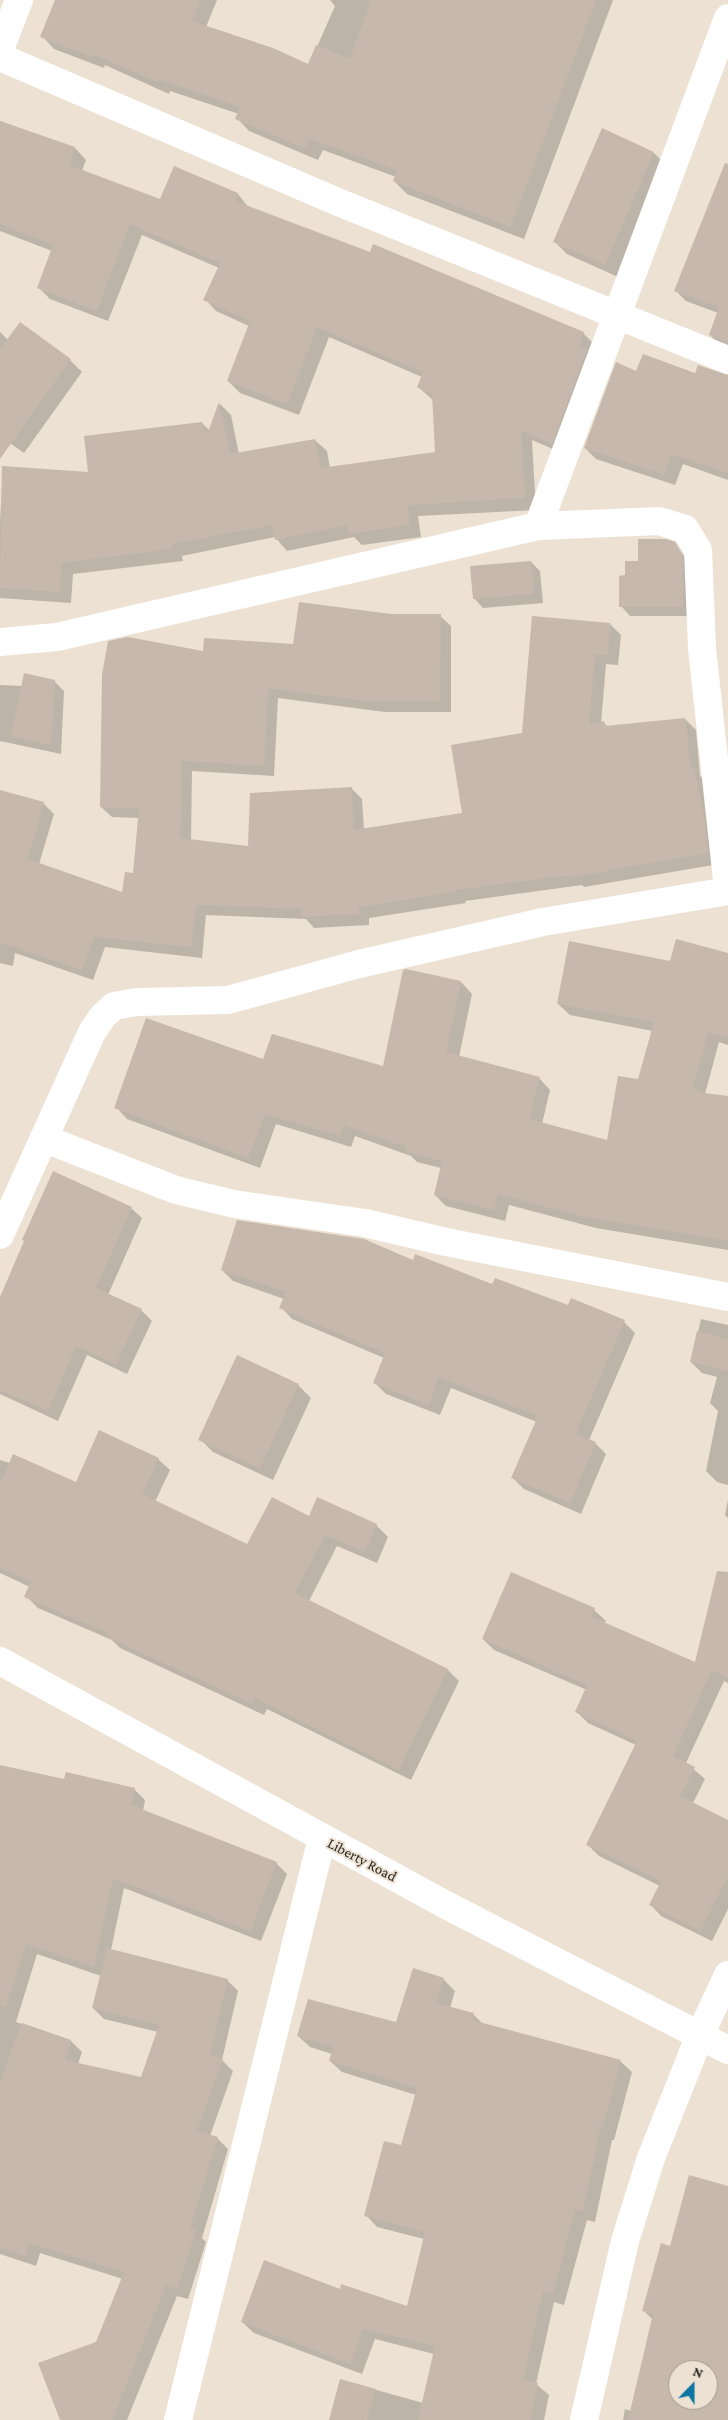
<!DOCTYPE html>
<style>
body{margin:0}
#map{position:relative;width:728px;height:2420px;overflow:hidden;background:#ece1d2;font-family:"Crimson Pro",serif}
canvas{display:block}
.north{position:absolute;left:668px;top:2360px;width:50px;height:50px;box-sizing:border-box;background:#ece1d2;border:1px solid #a0978c;border-radius:50%;rotate:22deg;font-size:14px;font-weight:700;line-height:20px;text-align:center;color:#2d2823}
.north::after{content:'';display:block;margin:auto;width:18px;height:22px;background:#0a76a1;clip-path:polygon(50% 0,100% 100%,50% 72%,0 100%)}
</style>
<div id="map">
<canvas width="728" height="2420"></canvas>
<div class="north">N</div>
</div>
<script>
const ctx = document.querySelector('canvas').getContext('2d');
ctx.lineJoin = 'round';
function paint(path, color) { ctx.fillStyle = color; ctx.fill(path, 'evenodd'); }
const shape = rows => new Path2D(rows.map(r => 'M' + r).join(''));
function trace(path, color, width, dash) { ctx.strokeStyle = color; ctx.lineWidth = width; ctx.lineCap = dash ? 'butt' : 'round'; ctx.setLineDash(dash || []); ctx.stroke(path); }
function label(font, color, halo, rows, align = 'center') {
  ctx.font = font + ' "Crimson Pro",serif'; ctx.lineWidth = 4; ctx.setLineDash([]); ctx.textBaseline = 'middle'; ctx.strokeStyle = halo; ctx.fillStyle = color; for (const [text, x, y, turn = 0] of rows) {
    ctx.save(); ctx.translate(x, y); ctx.rotate((+turn || 0) * Math.PI / 180); ctx.textAlign = isNaN(turn) ? turn : align; if (halo) ctx.strokeText(text, 0, 0); ctx.fillText(text, 0, 0); ctx.restore();
  }
}
paint(shape([
 [56,0,217,0,206,27,309,65,335,6,330,0,613,0,524,239,407,194,394,181,396,177,323,150,318,160,249,131,237,118,239,114,170,91,169,94,105,65,104,68,54,49,42,36],
 [0,121,75,148,86,160,82,171,160,201,175,168,238,194,248,207,583,333,595,345,564,454,532,440,536,510,418,516,421,537,362,545,354,537,287,551,275,537,182,556,183,561,73,574,71,603,0,598,0,522,3,468,90,473,202,423,210,431,220,404,231,415,239,454,315,440,327,451,330,468,436,453,433,400,418,387,422,377,329,337,299,415,240,393,228,381,249,326,216,311,205,299,219,268,142,235,108,321,50,299,38,287,52,251,0,231],
 [654,153,667,166,618,277,567,254,554,241],
 [728,166,728,349,721,346,710,335,718,313,686,301,675,290],
 [20,323,70,360,82,372,24,453,0,436,0,332,8,340],
 [637,372,728,376,728,480,683,464,675,485,596,459,585,448],
 [674,543,691,565,692,616,630,616,621,606,626,576],
 [531,562,540,571,543,603,483,608,474,598],
 [391,615,440,616,451,626,451,712,385,712,278,698,274,776,192,771,191,841,249,847,351,788,362,799,364,830,463,814,610,624,621,635,618,665,606,664,601,724,604,723,608,727,685,719,696,730,700,776,705,780,719,864,584,887,582,885,465,901,466,903,369,918,369,925,314,928,306,919,206,915,202,958,105,947,93,980,15,953,13,966,0,963,0,791,43,803,54,814,39,864,124,894,134,875,139,818,112,817,101,807,204,652,294,645],
 [54,681,64,691,61,754,0,741,0,685,22,686],
 [728,955,728,1045,719,1042,705,1094,728,1098,728,1250,596,1228,509,1205,505,1221,446,1206,435,1195,441,1168,417,1162,411,1156,355,1136,351,1147,276,1124,260,1168,127,1119,116,1107,263,1061,384,1068,461,982,472,994,459,1057,539,1078,550,1090,542,1124,608,1141,639,1080,653,1031,570,1015,558,1004,671,963],
 [131,1208,142,1218,108,1295,141,1310,152,1321,127,1374,87,1355,58,1421,0,1394,0,1300],
 [413,1261,624,1322,635,1333,589,1440,595,1443,606,1454,581,1514,524,1489,513,1478,537,1422,451,1388,440,1415,386,1394,375,1383,384,1358,292,1319,281,1307,284,1299,233,1281,222,1270],
 [701,1319,728,1325,728,1485,717,1482,706,1471,718,1411,710,1403,717,1377,702,1373,691,1362],
 [298,1385,311,1398,273,1480,213,1452,200,1439],
 [158,1459,170,1470,155,1502,248,1545,310,1518,376,1525,388,1537,377,1563,337,1546,309,1601,448,1670,459,1681,411,1780,267,1709,264,1715,120,1648,112,1640,38,1608,26,1596,30,1587,0,1573,0,1460,77,1483],
 [728,1500,728,1518,725,1515],
 [512,1573,594,1610,606,1621,604,1624,696,1664,728,1578,728,1683,724,1681,686,1763,705,1779,693,1803,728,1821,728,1909,712,1941,661,1916,650,1904,660,1886,599,1856,588,1845,636,1745,588,1723,577,1712,587,1690,494,1650,483,1639],
 [0,1766,65,1780,134,1789,145,1800,143,1811,276,1863,287,1874,261,1941,124,1888,111,1950,227,1980,238,1991,222,2060,233,2071,210,2136,217,2138,228,2149,202,2238,206,2242,188,2299,177,2296,127,2420,61,2420,97,2343,123,2279,40,2253,36,2266,0,2254],
 [37,1954,101,1976,93,2008,104,2019,158,2032,142,2078,78,2064,82,2052,71,2041,16,2022],
 [443,1979,455,1991,450,2008,474,2015,483,2024,620,2061,632,2072,614,2140,612,2140,595,2222,587,2220,564,2305,554,2302,536,2384,549,2395,544,2420,330,2420,341,2380,423,2403,434,2354,375,2339,362,2374,254,2333,242,2322,340,2290,408,2308,424,2239,377,2227,366,2215,402,2147,416,2095,342,2072,330,2061,332,2054,310,2047,298,2036,397,2023],
 [728,2187,728,2420,623,2420,625,2409,631,2411,653,2320,644,2311,671,2247],
 [678,2370,708,2370,708,2400,678,2400]
]), '#0003');
paint(shape([
 [55,0,200,0,192,21,273,48,308,64,316,45,350,59,371,0,596,0,511,227,393,181,397,170,310,139,306,149,235,119,240,107,158,79,157,82,93,54,92,57,40,37],
 [0,121,75,147,69,165,160,199,174,166,238,193,235,201,370,252,373,244,584,332,579,346,587,349,552,444,521,430,525,498,407,505,410,525,349,534,348,525,275,540,272,525,171,544,172,549,61,563,60,592,0,588,2,466,88,472,84,436,202,422,207,435,219,402,230,454,315,439,321,468,435,452,432,394,417,387,423,372,317,327,287,404,227,381,250,321,203,300,220,263,130,224,97,311,37,288,53,245,0,224],
 [602,128,654,152,605,265,553,242],
 [725,163,728,164,728,343,709,335,719,307,674,291],
 [20,322,71,359,0,459,0,349],
 [643,354,695,373,698,365,728,375,728,473,672,454,664,475,584,448,616,362,636,371],
 [638,539,666,539,675,542,683,555,683,607,619,607,619,576,625,575,625,561,638,561],
 [531,561,534,594,473,599,470,566],
 [299,602,391,614,441,614,440,702,373,702,268,688,264,766,182,761,180,838,248,846,250,793,352,787,354,830,462,813,451,745,522,733,532,616,610,623,608,655,595,654,589,725,604,721,605,726,685,718,691,769,694,768,705,822,708,853,572,877,571,875,455,890,455,892,359,907,359,914,302,917,302,909,196,905,191,947,94,937,82,970,0,942,0,790,44,802,28,859,122,892,125,872,133,873,139,808,100,807,102,675,108,641,128,637,203,651,204,638,293,644],
 [24,673,55,680,51,745,11,736],
 [676,939,728,953,728,1038,708,1032,693,1088,697,1089,697,1092,728,1096,728,1241,584,1217,498,1194,494,1210,434,1195,442,1161,405,1151,406,1147,343,1125,340,1136,265,1114,248,1158,114,1108,146,1018,263,1059,272,1034,383,1066,403,970,406,969,461,981,446,1052,540,1077,529,1119,607,1140,618,1076,638,1079,654,1022,557,1004,569,941,670,961],
 [53,1171,132,1207,96,1288,142,1309,116,1364,76,1346,48,1411,0,1390,0,1297,24,1241,22,1240],
 [237,1220,364,1239,413,1260,415,1254,492,1284,495,1278,568,1305,571,1298,625,1320,576,1433,596,1442,570,1503,511,1478,538,1416,439,1377,429,1405,373,1383,385,1353,279,1308,286,1292,221,1270],
 [697,1331,728,1339,728,1371,690,1362],
 [237,1355,299,1384,260,1468,198,1440],
 [99,1430,159,1458,142,1494,247,1544,272,1497,309,1516,317,1497,377,1524,365,1552,325,1535,295,1593,448,1669,399,1770,255,1698,252,1704,106,1636,108,1633,24,1597,31,1581,0,1568,0,1484,13,1454,76,1482],
 [717,1571,728,1572,728,1678,712,1670,673,1756,695,1767,680,1796,728,1820,728,1876,700,1931,649,1905,661,1881,586,1845,637,1741,575,1712,587,1685,482,1639,511,1572,595,1608,592,1617,695,1662],
 [0,1765,64,1779,66,1772,135,1788,131,1805,277,1862,250,1931,113,1878,94,1967,26,1944,6,2007,0,2006],
 [107,1948,228,1979,210,2054,223,2059,197,2131,218,2137,190,2228,196,2230,177,2289,166,2285,112,2420,60,2420,38,2363,96,2342,124,2272,30,2243,25,2256,0,2248,0,2081,22,2023,71,2040,65,2060,141,2077,159,2025,92,2008],
 [413,1968,444,1978,436,2003,474,2013,472,2020,621,2060,602,2129,600,2129,583,2211,575,2209,553,2294,543,2291,523,2379,538,2383,530,2420,418,2420,435,2346,363,2329,351,2364,241,2322,264,2260,340,2289,341,2284,407,2306,425,2232,364,2216,384,2141,401,2145,417,2088,329,2061,333,2047,297,2036,308,1999,396,2022],
 [689,2175,728,2186,728,2420,628,2420,653,2314,642,2311,661,2243,670,2246],
 [678,2370,708,2370,708,2400,678,2400],
 [340,2379,376,2389,367,2420,329,2420]
]), '#c6b8ac');
trace(shape([
 [0,49,19,0],
 [0,57,338,202,728,360],
 [538,526,728,18],
 [0,642,57,637,538,526,659,521,685,529,698,550,702,648,728,889],
 [45,1139,176,1190,234,1204,365,1223,446,1242,728,1297],
 [0,1235,92,1032,103,1016,114,1006,136,1002,228,1000,359,964,543,922,728,891],
 [0,1661,446,1905,728,2050],
 [178,2420,322,1838],
 [584,2420,625,2241,651,2158,700,2035,728,1975]
]), '#fff', 28);
label('15px', '#2d2823', '#ece1d2', [
 ["Liberty Road",362,1860,28]
]);
</script>
